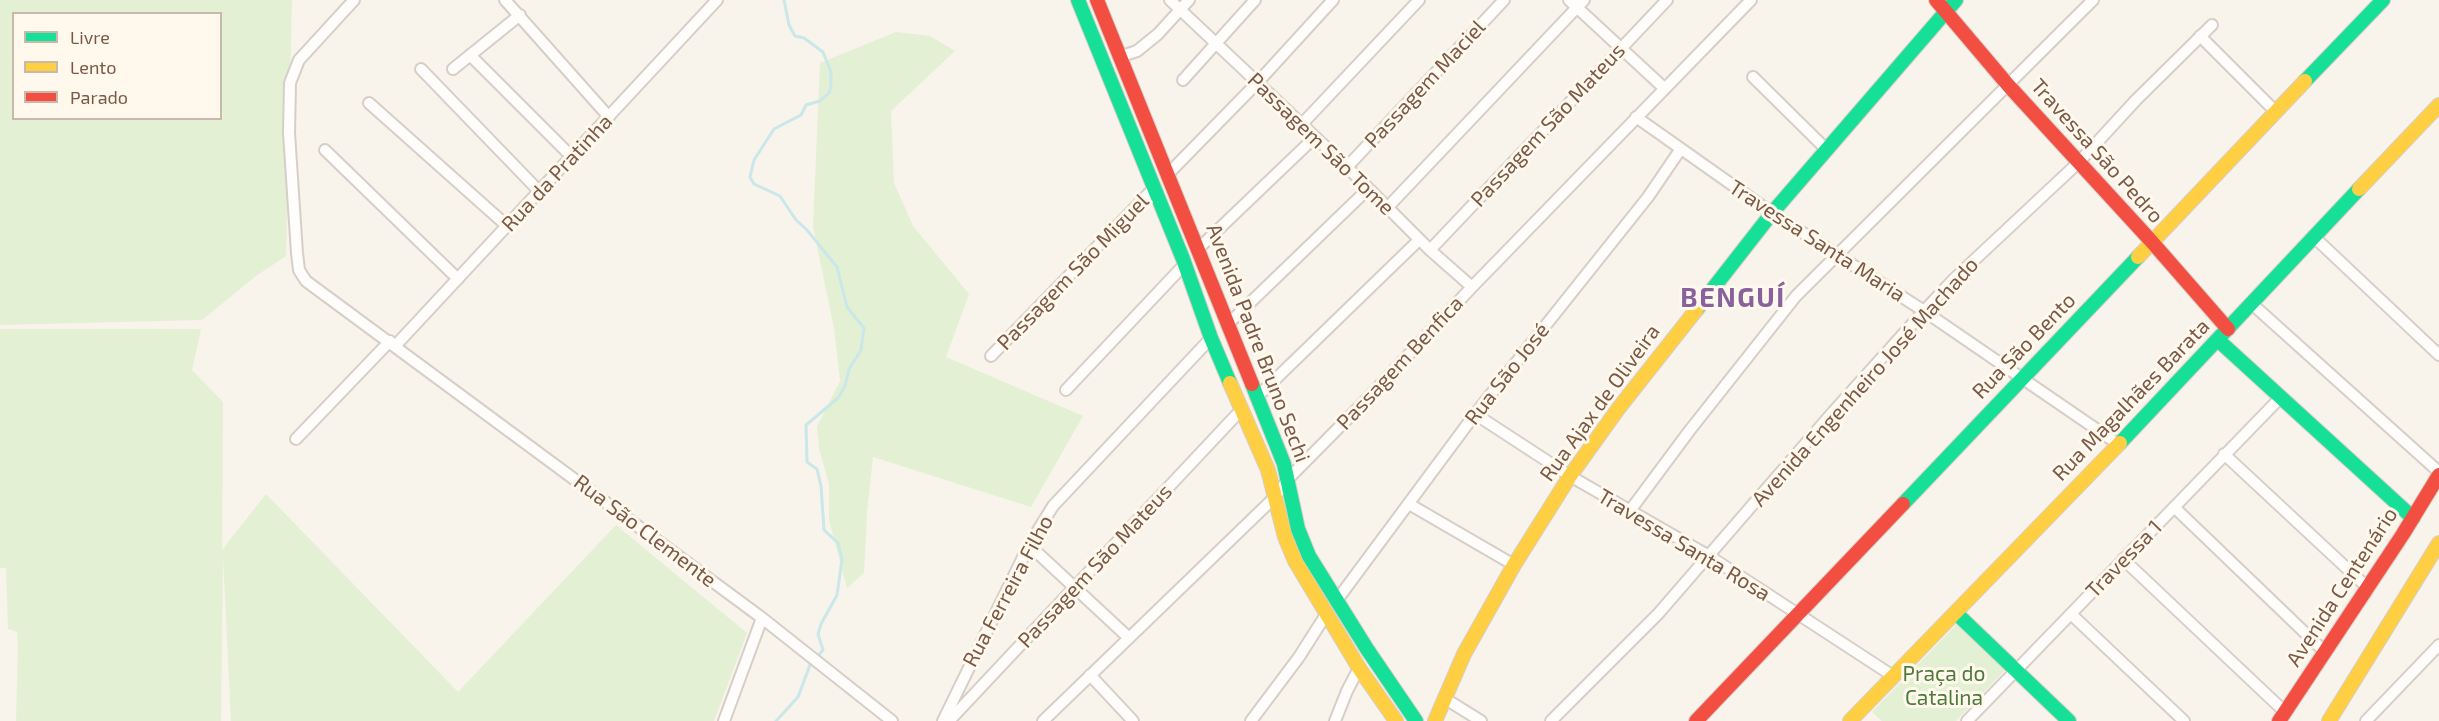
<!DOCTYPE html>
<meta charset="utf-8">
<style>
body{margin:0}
#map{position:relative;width:2439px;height:721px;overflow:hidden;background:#f8f3eb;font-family:"Exo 2",sans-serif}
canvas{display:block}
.legend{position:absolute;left:12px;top:12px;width:210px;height:108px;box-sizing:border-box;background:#fff8ed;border:2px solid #cab8ab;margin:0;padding:8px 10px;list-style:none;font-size:18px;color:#7a5947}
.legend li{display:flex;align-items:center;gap:12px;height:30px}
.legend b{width:30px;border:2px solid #cab8ab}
</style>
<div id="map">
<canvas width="2439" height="721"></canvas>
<ul class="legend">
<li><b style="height:8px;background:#16e098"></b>Livre</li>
<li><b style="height:8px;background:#ffcf43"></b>Lento</li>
<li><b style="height:8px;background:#f24e42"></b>Parado</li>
</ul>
</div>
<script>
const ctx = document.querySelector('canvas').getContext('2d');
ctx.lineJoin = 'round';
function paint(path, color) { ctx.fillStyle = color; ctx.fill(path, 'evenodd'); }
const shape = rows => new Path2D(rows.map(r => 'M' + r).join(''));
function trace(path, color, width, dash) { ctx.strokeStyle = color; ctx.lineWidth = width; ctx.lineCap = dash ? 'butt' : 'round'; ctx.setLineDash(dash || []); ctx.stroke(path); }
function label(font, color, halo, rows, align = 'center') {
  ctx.font = font + ' "Exo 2",sans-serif'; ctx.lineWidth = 6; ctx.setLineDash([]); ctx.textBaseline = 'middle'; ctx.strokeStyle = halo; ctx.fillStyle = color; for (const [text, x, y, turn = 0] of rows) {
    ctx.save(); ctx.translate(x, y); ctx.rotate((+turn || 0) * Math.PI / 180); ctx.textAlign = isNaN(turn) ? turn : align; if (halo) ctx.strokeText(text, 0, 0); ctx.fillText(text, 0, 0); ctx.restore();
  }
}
paint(shape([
 [0,0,292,0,286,256,256,276,202,320,0,325],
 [14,14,220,14,220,118,14,118],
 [896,32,930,36,955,51,891,111,894,183,913,226,969,294,946,357,1083,416,1031,507,873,457,867,513,864,573,847,588,829,520,829,484,819,448,817,427,840,381,834,328,813,227,820,63],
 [0,329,201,329,192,370,223,402,222,550,266,494,458,692,616,525,747,633,714,721,231,721,223,557,221,721,16,721,18,645,17,632,8,629,6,568,0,568],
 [1957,624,2005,670,1956,721,1882,721,1872,712]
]), '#e4f0d4');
trace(shape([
 [776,721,798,697,810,665,823,650,818,634,821,624,837,595,840,574,842,559,838,543,824,530,821,486,817,469,807,462,806,425,838,398,845,386,849,369,861,350,864,328,847,307,837,267,807,230,796,220,780,196,754,184,750,177,754,160,774,129,801,115,806,105,820,101,829,93,831,86,831,72,823,52,804,38,795,36,789,25,784,0]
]), '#cae7ea', 3);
const street = shape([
 [354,0,299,60,290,83,289,133,297,253,299,270,306,281,762,618,892,721],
 [505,0,609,117],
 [1170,0,1347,167,1430,250,1472,287],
 [1569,0,1664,88],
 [2200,36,2276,112],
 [470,55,571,156],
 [1119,57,1137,51,1158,34,1189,0],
 [421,69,538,190],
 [453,69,520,15],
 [1753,77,1826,149],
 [1183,80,1255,0],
 [369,103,506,225],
 [1636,117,1772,213,1924,311,2118,444],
 [1302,124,1419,0],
 [325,150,458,279],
 [1347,167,1504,0],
 [1168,174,1258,82,1333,0],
 [1387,208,1584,0],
 [2313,236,2439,355],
 [1199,248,1315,137],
 [1430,250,1667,0],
 [2251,303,2439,472],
 [1227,325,1368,189],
 [396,345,717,0],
 [991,356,1154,188],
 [1066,390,1184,265],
 [1258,396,1419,240],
 [1475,414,1570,476,1709,556,1893,676],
 [296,439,390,341],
 [2224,454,2368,588],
 [1409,504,1514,565],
 [2174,507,2325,652],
 [1629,512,1690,430,1796,296,2093,0],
 [1029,545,1129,638],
 [2123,559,2285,712],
 [1337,600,1475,414,1648,197,1680,150],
 [2072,615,2184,721],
 [1090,675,1133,721],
 [1444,698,1481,721],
 [724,721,762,618],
 [943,721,1029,545,1053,506,1211,338],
 [949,721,1241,410],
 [1043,721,1275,497,1289,478,1368,398,1472,287,1751,0],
 [1251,721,1299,657,1327,613],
 [1335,721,1347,691,1359,668],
 [1551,721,1658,614,1833,412,1924,311,1954,279,2079,162,2136,100,2212,25],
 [1967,721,2280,398],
 [2366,721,2439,645]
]);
const fast = shape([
 [1078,0,1183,259,1211,338,1230,383],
 [2305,81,2383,0],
 [1697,309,1772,213,1956,0],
 [2218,340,2413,518],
 [1252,384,1284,464,1298,529,1309,556,1367,649,1416,721],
 [2120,443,2359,189],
 [1903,504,2138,257],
 [1956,613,2069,721]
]);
const slow = shape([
 [2359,189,2439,105],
 [2138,257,2305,81],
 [1230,383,1268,470,1285,537,1295,561,1359,668,1396,721],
 [1435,721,1464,654,1514,565,1570,476,1618,409,1697,309],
 [1850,721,2120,443],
 [2329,721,2439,543]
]);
const jam = shape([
 [1097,0,1252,384],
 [1936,0,2008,85,2152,242,2228,329],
 [1696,721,1903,504],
 [2279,721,2403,534,2439,475]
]);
trace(street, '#d7cec8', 14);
trace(fast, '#d8cec7', 16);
trace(slow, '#d8cec7', 16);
trace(jam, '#d8cec7', 16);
trace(street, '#fefdfc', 10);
trace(fast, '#16e098', 14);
trace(slow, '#ffcf43', 14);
trace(jam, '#f24e42', 14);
label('21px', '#7a5947', '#fff8ed', [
 ["Passagem Maciel",1425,84,-47],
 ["Passagem São Mateus",1548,125,-47],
 ["Passagem São Tome",1321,144,44],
 ["Travessa São Pedro",2097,151,48],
 ["Rua da Pratinha",557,173,-47],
 ["Travessa Santa Maria",1817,241,33],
 ["Passagem São Miguel",1073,272,-46],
 ["Avenida Padre Bruno Sechi",1258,343,69],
 ["Rua São Bento",2024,346,-46],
 ["Passagem Benfica",1400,363,-47],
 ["Rua São José",1507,374,-52],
 ["Avenida Engenheiro José Machado",1865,382,-48],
 ["Rua Magalhães Barata",2131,400,-46],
 ["Rua Ajax de Oliveira",1600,403,-54],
 ["Rua São Clemente",645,531,37],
 ["Travessa Santa Rosa",1684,545,31],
 ["Travessa 1",2124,559,-46],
 ["Passagem São Mateus",1095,566,-47],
 ["Avenida Centenário",2342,587,-57],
 ["Rua Ferreira Filho",1008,591,-62]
]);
label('21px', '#4e7a3c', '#fff8ed', [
 ["Praça do",1944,674],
 ["Catalina",1944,698]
]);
ctx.letterSpacing = '1.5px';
label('bold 27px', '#89629d', '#fff8ed', [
 ["BENGUÍ",1733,298]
]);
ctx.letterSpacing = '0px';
</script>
